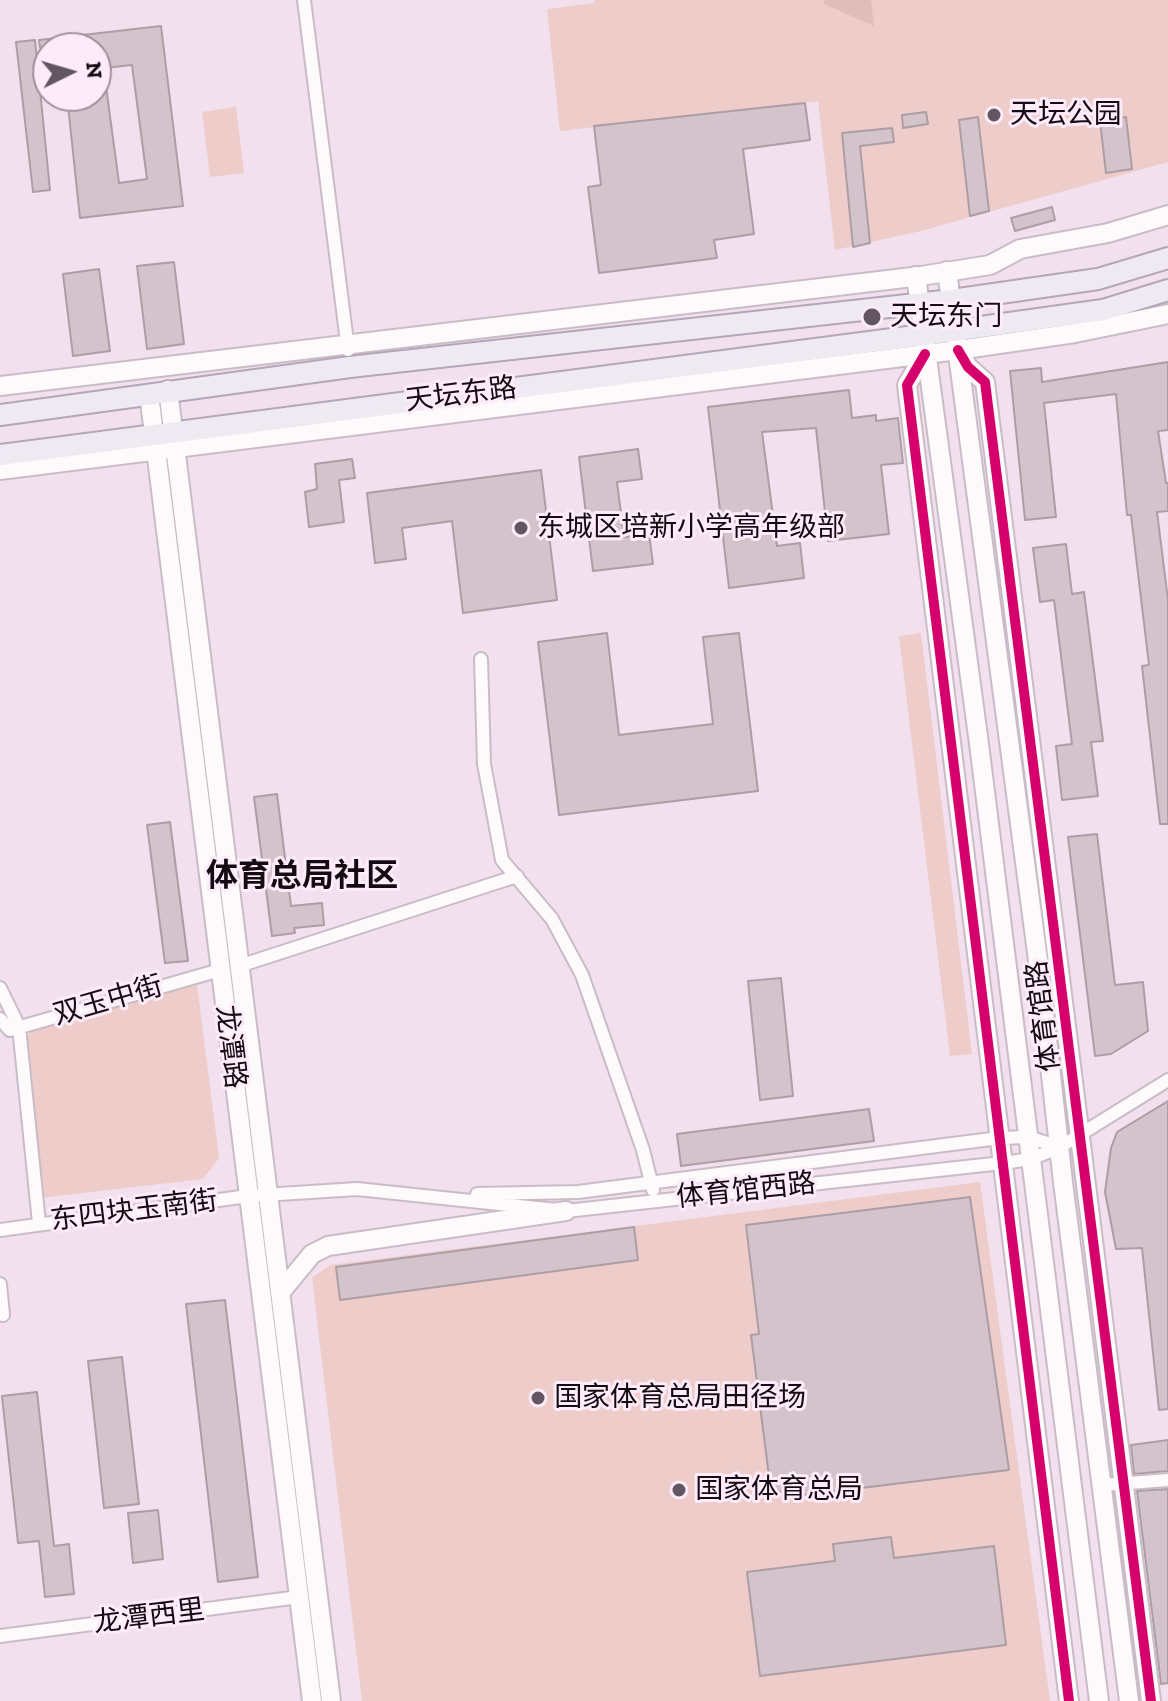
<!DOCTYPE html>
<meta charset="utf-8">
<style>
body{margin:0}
#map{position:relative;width:1168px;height:1701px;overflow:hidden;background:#f2e0ee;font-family:"Zilla Slab",serif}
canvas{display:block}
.north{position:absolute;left:32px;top:32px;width:80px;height:80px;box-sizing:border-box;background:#feebf9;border:2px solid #a1919d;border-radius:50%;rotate:85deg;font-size:22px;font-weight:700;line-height:32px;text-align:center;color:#150b13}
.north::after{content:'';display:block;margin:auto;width:28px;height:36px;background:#625660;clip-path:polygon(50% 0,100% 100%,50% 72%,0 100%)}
</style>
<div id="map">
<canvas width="1168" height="1701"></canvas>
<div class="north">N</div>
</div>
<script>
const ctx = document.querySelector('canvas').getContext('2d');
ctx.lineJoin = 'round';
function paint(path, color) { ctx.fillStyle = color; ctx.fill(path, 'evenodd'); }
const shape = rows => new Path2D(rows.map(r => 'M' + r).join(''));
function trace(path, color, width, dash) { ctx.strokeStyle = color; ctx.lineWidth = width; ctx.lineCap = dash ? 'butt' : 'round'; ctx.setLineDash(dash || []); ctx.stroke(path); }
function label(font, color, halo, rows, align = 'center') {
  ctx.font = font + ' "Zilla Slab","Noto Sans SC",serif'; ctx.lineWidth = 6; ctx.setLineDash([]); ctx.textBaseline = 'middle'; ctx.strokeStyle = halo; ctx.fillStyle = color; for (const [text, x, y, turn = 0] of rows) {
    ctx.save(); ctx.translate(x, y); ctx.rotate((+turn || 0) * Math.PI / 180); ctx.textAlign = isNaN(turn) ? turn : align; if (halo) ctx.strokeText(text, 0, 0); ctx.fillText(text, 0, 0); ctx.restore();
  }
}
paint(shape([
 [594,0,1168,0,1168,162,921,231,835,250,818,101,560,131,547,9,594,3],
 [236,107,244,173,210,177,202,112],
 [921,633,972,1054,950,1056,899,636],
 [197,984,219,1158,203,1179,40,1198,25,1042,30,1031],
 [980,1182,1050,1701,362,1701,312,1278,330,1265]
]), '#eeccc9');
paint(shape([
 [824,0,871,0,874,26,824,4]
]), '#dfbdb9');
const building = shape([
 [161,26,183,206,80,218,67,96,96,96,96,72,104,72,119,183,147,179,132,65,96,69,96,48,40,48,39,40,161,26],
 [35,40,50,190,33,192,16,42,35,40],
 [805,103,810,140,743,149,754,234,714,240,717,258,599,273,588,187,601,185,594,126,805,103],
 [926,112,928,124,903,128,902,115,926,112],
 [978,117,989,211,970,216,959,120,978,117],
 [1126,117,1132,169,1106,173,1100,121,1126,117],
 [892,128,894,142,860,146,870,243,853,247,842,133,892,128],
 [1052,207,1055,220,1015,231,1011,218,1052,207],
 [174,262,184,344,147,349,137,266,174,262],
 [99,269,110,351,73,356,63,274,99,269],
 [1168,362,1168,430,1158,431,1166,483,1168,483,1168,511,1157,512,1168,600,1168,824,1160,824,1142,666,1149,665,1131,515,1127,515,1116,394,1044,403,1056,517,1025,520,1010,371,1041,368,1042,382,1168,362],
 [849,390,852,418,876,415,876,421,898,418,903,463,881,465,889,534,828,541,816,428,762,432,777,546,800,543,804,578,729,588,708,407,849,390],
 [638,449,642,479,617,482,624,537,649,534,653,564,593,571,579,457,638,449],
 [352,459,355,478,339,480,344,522,309,527,305,492,317,489,315,464,352,459],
 [541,470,557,600,463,613,452,521,402,528,406,559,375,563,367,493,541,470],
 [1066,544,1072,594,1084,592,1103,741,1091,742,1098,796,1062,800,1056,746,1072,744,1054,600,1040,602,1033,548,1066,544],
 [607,633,619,735,713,724,703,637,739,633,758,791,559,815,538,642,607,633],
 [277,794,291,906,322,903,324,925,294,928,295,933,272,936,254,797,277,794],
 [170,822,188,961,165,963,147,825,170,822],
 [1097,834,1115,985,1143,982,1148,1031,1111,1054,1095,1056,1068,837,1097,834],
 [781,978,793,1096,760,1100,748,981,781,978],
 [1168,1101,1168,1409,1159,1410,1142,1248,1116,1249,1105,1192,1111,1148,1117,1132,1168,1101],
 [869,1109,874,1141,681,1166,677,1134,869,1109],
 [970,1197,1009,1470,787,1497,770,1484,751,1335,759,1334,746,1225,970,1197],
 [634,1227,638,1260,340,1300,336,1267,634,1227],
 [225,1300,258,1577,218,1582,186,1304,225,1300],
 [122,1357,139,1504,104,1508,88,1361,122,1357],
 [37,1392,54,1546,69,1544,74,1594,45,1597,39,1541,18,1543,2,1396,37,1392],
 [1168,1440,1168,1471,1134,1474,1131,1445,1168,1440],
 [1168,1489,1168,1683,1161,1684,1137,1491,1168,1489],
 [158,1510,163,1559,133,1563,128,1513,158,1510],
 [891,1537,894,1558,994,1546,1006,1645,760,1676,747,1572,835,1561,833,1544,891,1537]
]);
paint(building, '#d3c3cb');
trace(building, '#ad9da5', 2);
const street = shape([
 [304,0,348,350],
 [481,659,484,764,502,860,552,919,582,975,643,1150,653,1190],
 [239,966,517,876],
 [0,988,19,1027,39,1223],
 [0,1019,10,1030,220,970],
 [477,1194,578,1192,999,1138,1028,1137,1060,1147],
 [0,1230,248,1196,357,1189,566,1211,1002,1163,1031,1159,1060,1147,1168,1080],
 [0,1284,3,1315],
 [1103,1485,1168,1480],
 [0,1636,299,1597]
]);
const secondary = shape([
 [947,271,1039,968,1063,1182,1129,1701],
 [916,276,979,744,1099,1701],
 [960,352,968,367,985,382,1151,1701],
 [925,354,907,385,1069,1701],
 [0,386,921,276,990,265,1020,249,1108,233,1168,215],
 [168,390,331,1701],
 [149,394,312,1701],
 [0,470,958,350,1075,333,1168,314],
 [280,1293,312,1254,328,1246,566,1211]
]);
const primary = shape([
 [0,415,350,367,952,300,1098,279,1168,258],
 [0,455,923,335,1103,310,1168,290]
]);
trace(street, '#cabcc7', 16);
trace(secondary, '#cabcc7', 22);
trace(primary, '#b3a6b8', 24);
trace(street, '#fdfafc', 12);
trace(secondary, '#fdfafc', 18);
trace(primary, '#efeaf2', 20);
trace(shape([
 [958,350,968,367,985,382,1151,1701],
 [925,354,907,385,1069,1701]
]), '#d6006c', 10);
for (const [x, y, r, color] of [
 [994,115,8,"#625660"],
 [872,317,10,"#625660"],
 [521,528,8,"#625660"],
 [538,1398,8,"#625660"],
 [679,1490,8,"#625660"]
]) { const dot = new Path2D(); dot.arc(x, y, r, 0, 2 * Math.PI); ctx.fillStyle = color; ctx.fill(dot); trace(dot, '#feebf9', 3); }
label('28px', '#150b13', '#feebf9', [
 ["天坛公园",1010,115],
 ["天坛东门",890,317],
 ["东城区培新小学高年级部",537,528],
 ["国家体育总局田径场",554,1398],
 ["国家体育总局",695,1490]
], 'left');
label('28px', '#150b13', '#feebf9', [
 ["天坛东路",461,395,-7],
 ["双玉中街",108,1001,-16],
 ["体育馆路",1044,1016,-97],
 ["龙潭路",230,1047,83],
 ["体育馆西路",746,1191,-6],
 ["东四块玉南街",134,1211,-7],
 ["龙潭西里",149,1617,-7]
]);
label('bold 32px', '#150b13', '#feebf9', [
 ["体育总局社区",302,877]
]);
</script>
